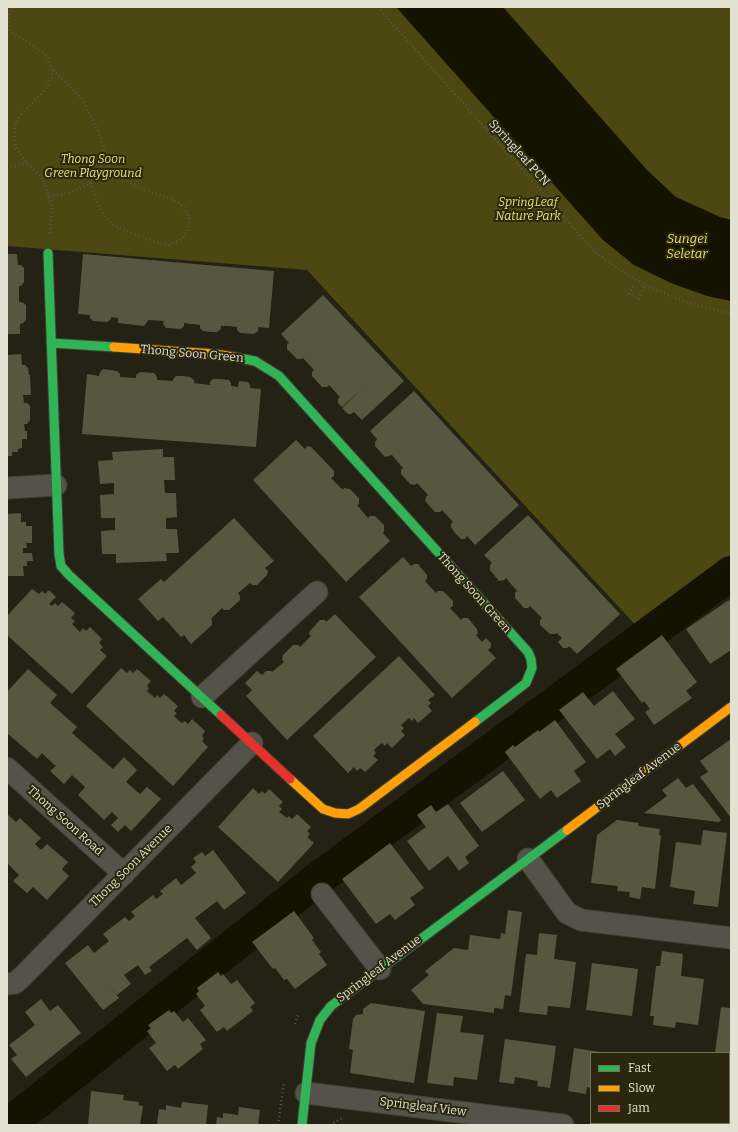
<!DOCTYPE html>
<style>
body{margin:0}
#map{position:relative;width:738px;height:1132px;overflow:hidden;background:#242214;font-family:Bitter,serif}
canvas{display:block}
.frame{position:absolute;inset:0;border:8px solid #e2e1d2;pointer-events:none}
.legend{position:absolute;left:590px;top:1052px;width:140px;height:72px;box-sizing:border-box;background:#2a270e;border:1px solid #74715c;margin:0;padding:5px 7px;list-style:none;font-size:12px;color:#e2e1d2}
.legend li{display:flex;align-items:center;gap:8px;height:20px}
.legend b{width:20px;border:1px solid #74715c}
</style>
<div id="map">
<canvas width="738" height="1132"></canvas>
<div class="frame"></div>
<ul class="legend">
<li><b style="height:5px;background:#30b455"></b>Fast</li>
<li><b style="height:5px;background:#ff9f0a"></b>Slow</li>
<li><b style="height:5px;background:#e5322d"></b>Jam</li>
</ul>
</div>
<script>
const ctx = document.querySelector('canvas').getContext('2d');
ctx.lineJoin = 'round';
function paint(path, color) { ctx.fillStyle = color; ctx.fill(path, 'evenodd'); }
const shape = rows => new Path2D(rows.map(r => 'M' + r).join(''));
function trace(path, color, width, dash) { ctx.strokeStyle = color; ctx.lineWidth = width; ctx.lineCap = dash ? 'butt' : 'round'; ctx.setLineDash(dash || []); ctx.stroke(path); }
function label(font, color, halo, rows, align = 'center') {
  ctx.font = font + ' Bitter,serif'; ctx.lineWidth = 4; ctx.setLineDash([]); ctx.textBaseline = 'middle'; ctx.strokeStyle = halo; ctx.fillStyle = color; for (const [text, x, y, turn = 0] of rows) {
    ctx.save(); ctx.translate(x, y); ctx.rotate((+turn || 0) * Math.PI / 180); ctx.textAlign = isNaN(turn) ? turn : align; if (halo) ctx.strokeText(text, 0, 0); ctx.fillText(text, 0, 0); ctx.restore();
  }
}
paint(shape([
 [7,7,731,7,731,563,641,631,307,270,7,246]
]), '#4d4711');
paint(shape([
 [396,7,503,7,647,170,676,197,720,217,731,220,731,301,707,296,671,283,634,265,603,240]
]), '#151202');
trace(shape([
 [8,1125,311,884,731,573]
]), '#151202', 34);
paint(shape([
 [7,254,17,254,18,265,21,265,24,268,24,282,21,286,19,286,19,302,22,302,26,305,26,320,23,323,20,324,20,334,7,334],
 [83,254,274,271,269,328,258,327,258,331,254,334,240,333,237,330,237,327,229,326,221,326,221,329,217,332,211,332,203,331,200,328,200,325,184,323,184,326,181,329,166,328,163,324,164,321,148,320,147,322,144,326,118,323,118,318,111,317,111,319,107,322,93,321,90,318,90,315,78,314],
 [323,295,404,381,362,420,354,412,351,414,348,414,342,408,364,387,342,407,338,403,338,399,340,397,329,385,327,387,322,387,312,376,312,372,314,370,303,358,301,359,297,359,287,349,287,344,289,343,281,334],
 [21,354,22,365,25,365,28,368,29,375,30,375,31,395,23,395,24,403,27,403,30,406,30,420,27,424,24,424,25,431,27,431,27,439,22,439,22,448,18,449,18,452,12,452,12,456,7,456,7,355],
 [103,369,117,371,120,374,120,377,136,378,136,375,140,372,154,373,157,377,157,380,173,381,173,379,176,376,183,376,190,377,194,380,194,383,210,385,210,382,213,379,220,379,229,380,231,383,231,386,238,387,239,381,248,382,250,385,250,388,261,389,256,447,82,434,87,374,99,376,100,372],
 [414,391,519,505,475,545,467,536,465,539,461,539,455,533,451,527,451,524,453,522,442,510,440,512,435,512,425,501,426,497,428,495,417,483,415,485,410,484,401,474,401,470,403,468,392,455,389,456,385,457,375,446,375,442,377,439,370,431],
 [296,440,305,449,307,446,311,447,317,453,334,471,334,476,331,478,343,490,344,488,350,489,359,498,359,504,357,505,368,518,370,516,375,516,384,525,384,531,383,533,390,541,346,582,253,480],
 [163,449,163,457,174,457,175,480,164,480,165,493,176,493,177,517,166,518,166,529,177,529,179,553,166,553,167,561,116,563,116,554,102,554,101,531,115,530,115,518,101,518,100,495,114,494,114,483,100,484,98,461,113,460,112,452],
 [21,513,21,522,26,522,26,526,32,526,32,543,26,543,27,548,23,548,23,553,32,553,33,561,27,561,27,566,23,566,24,576,7,576,7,514],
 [528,515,620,614,577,654,569,646,567,648,563,648,558,642,562,638,557,633,555,634,550,634,540,625,540,620,542,618,530,606,528,608,524,608,515,598,515,593,517,591,511,584,506,578,504,580,499,581,490,570,490,565,492,563,484,555],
 [234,518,274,561,265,568,268,571,267,575,257,585,252,585,250,583,238,593,240,596,240,600,229,610,224,610,222,608,211,619,212,621,212,625,191,644,184,635,181,637,163,617,158,621,138,599,161,579,164,582],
 [403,557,411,566,414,564,418,564,427,575,427,579,425,581,436,593,438,591,443,591,453,601,453,606,450,608,461,620,463,618,468,618,477,629,478,634,476,635,482,642,486,638,491,643,491,647,488,650,496,658,452,698,359,597],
 [32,589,39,594,42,591,45,594,49,590,56,597,49,604,52,606,55,603,58,606,62,602,75,613,71,618,75,621,72,624,80,632,83,628,86,631,90,627,102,639,99,643,103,647,100,650,107,656,72,694,7,635,7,616],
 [729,600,731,602,731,650,710,664,686,629],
 [335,614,376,657,287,740,246,696,252,690,245,683,257,671,262,675,266,671,271,671,272,672,284,662,282,660,283,655,293,645,298,645,300,647,311,636,309,634,310,631,320,620,325,620,326,622],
 [662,635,697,682,686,691,692,698,654,725,645,712,650,709,644,701,642,703,616,669],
 [399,656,435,695,428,700,431,703,428,706,432,711,418,723,414,718,412,721,409,718,401,725,404,728,401,731,405,735,392,748,387,743,385,746,382,743,378,746,374,750,376,753,373,756,378,760,365,772,360,768,357,771,354,767,348,773,313,736],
 [121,668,127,673,130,670,133,673,137,669,151,681,147,686,149,688,147,691,155,698,157,695,160,698,164,694,178,706,174,711,177,713,174,716,178,720,182,723,185,721,188,724,192,719,205,731,202,736,204,739,202,741,208,747,173,786,86,706],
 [28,669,57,695,50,703,77,727,72,733,113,769,124,757,137,770,126,782,140,794,147,787,161,799,131,831,125,825,118,832,111,825,118,818,112,812,104,820,78,795,85,787,72,775,64,784,50,771,56,766,48,759,42,753,37,759,7,733,7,692],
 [613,691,635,719,615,734,626,747,615,756,610,749,597,759,559,710,583,692,594,706],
 [555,720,586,762,574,771,581,781,557,798,551,790,540,799,505,752,513,745,515,747,538,730,539,732],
 [731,739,731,818,700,777,708,772,700,761],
 [503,771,525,800,482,832,460,803],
 [678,778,686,788,693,784,721,820,719,822,644,813,667,796,662,790],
 [253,788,259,794,262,791,265,794,269,789,283,802,279,806,282,809,279,812,287,818,289,816,292,819,297,814,311,827,307,831,310,834,307,837,314,843,278,882,218,827],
 [448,804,479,846,465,857,469,863,459,871,448,856,429,871,407,841,426,827,417,815,431,805,436,812],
 [7,814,16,822,20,818,41,838,35,844,41,850,47,844,68,862,62,869,69,876,47,900,33,887,27,893,13,881,19,875,7,863],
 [617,820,639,823,638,826,660,829,659,835,661,836,655,889,642,887,640,899,629,897,630,892,617,891,618,886,591,883,597,835],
 [703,830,727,833,718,907,693,904,695,891,670,887,676,842,701,845],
 [390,843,424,888,410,898,415,905,395,920,390,914,376,924,342,879],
 [213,850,246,893,224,910,217,901,195,918,211,938,197,950,187,938,149,967,152,971,145,975,138,965,124,975,131,984,117,995,109,986,119,998,103,1010,65,963,88,945,94,953,109,941,103,934,125,917,129,921,135,916,131,912,153,895,156,899,163,894,160,891,176,878,181,885,196,873,191,867,196,862,193,858,202,852,205,856],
 [508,910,522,912,511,996,505,995,503,1009,494,1008,494,1013,423,1004,411,990,429,975,425,971,454,948,468,950,470,935,500,939,501,933,505,934],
 [294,911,314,938,312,940,321,952,319,954,327,965,295,989,287,979,284,980,275,968,273,969,252,942],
 [539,933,557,935,554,959,576,962,570,1008,548,1006,547,1015,519,1012,526,954,537,955],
 [662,951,683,954,681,976,704,979,698,1025,676,1022,675,1028,653,1025,654,1016,650,1016,656,966,660,966],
 [592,963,638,969,632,1016,586,1010],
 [218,972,221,976,223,974,231,984,237,980,255,1003,250,1007,253,1011,227,1031,224,1027,217,1032,200,1010,205,1006,196,994,199,991,197,988],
 [41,999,50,1011,58,1005,81,1033,26,1077,11,1059,17,1055,9,1045,35,1025,25,1012],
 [371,1003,425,1011,414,1083,350,1073,353,1050,349,1049,353,1019,356,1015,363,1014,363,1009],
 [721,1007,731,1008,731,1070,729,1070,729,1053,715,1053],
 [169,1010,171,1013,174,1011,183,1022,188,1018,206,1040,200,1044,203,1049,178,1069,175,1065,167,1071,149,1048,156,1043,147,1031,151,1028,148,1025],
 [437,1013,463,1016,460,1032,484,1035,477,1080,454,1077,453,1086,427,1083],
 [505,1039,556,1046,550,1088,537,1086,538,1081,515,1077,514,1084,499,1082],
 [574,1048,600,1052,600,1053,591,1053,591,1088,587,1087,586,1094,568,1091],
 [91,1091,124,1095,123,1100,139,1102,138,1105,143,1106,140,1125,88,1125],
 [182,1102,208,1105,206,1125,157,1125,159,1109,166,1110,166,1105,181,1108],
 [239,1107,260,1110,258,1125,216,1125,217,1117,223,1118,223,1113,238,1115]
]), '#585641');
const street = shape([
 [7,488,56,485],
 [202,697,317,592],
 [7,768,124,874],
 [528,859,567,913,581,920,731,938],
 [322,894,380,969],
 [7,984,15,983,21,978,252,743],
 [306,1093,563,1125]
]);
const fast = shape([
 [48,253,59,554,61,566,69,575,221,715],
 [51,343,114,347],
 [239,358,255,361,279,376,528,652,531,659,532,668,526,683,475,722],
 [302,1125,311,1043,320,1020,331,1006,567,830]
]);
const slow = shape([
 [114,347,215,354,239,358],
 [290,779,323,809,335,813,348,814,359,809,475,722],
 [567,830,731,707]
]);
const jam = shape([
 [221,715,290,779]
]);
trace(street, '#403f34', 23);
trace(fast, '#403f34', 11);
trace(slow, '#403f34', 11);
trace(jam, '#403f34', 11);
trace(shape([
 [13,7,9,14,8,20,8,26,11,31,16,35,43,52,49,60,52,69,52,77,48,86,20,116,15,126,14,137,16,148,27,163,43,179,52,205,50,233],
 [378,7,595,252,620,270,645,285,686,302,731,314],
 [7,168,27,163],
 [90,183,98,204,104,216,114,225,126,231,161,244,169,245,176,242,183,238,187,231,189,224,189,216,185,209,180,203,173,200,143,189,121,178,103,161],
 [49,196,70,193,90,183,98,173,103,161,104,149,100,136,83,100,52,69],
 [633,286,629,294,639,299,645,285],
 [295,1024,297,1017,299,1014],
 [278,1125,284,1082],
 [330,1125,342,1118]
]), '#59584e', 2.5, [1, 3]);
trace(street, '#545349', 21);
trace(fast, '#30b455', 9);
trace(slow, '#ff9f0a', 9);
trace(jam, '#e5322d', 9);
label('12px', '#e2e1d2', '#2a270e', [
 ["Springleaf PCN",519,153,48],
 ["Thong Soon Green",192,354,5],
 ["Thong Soon Green",474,593,48],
 ["Springleaf Avenue",639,776,-37],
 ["Thong Soon Road",65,821,42],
 ["Thong Soon Avenue",131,866,-45],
 ["Springleaf Avenue",379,969,-37],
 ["Springleaf View",423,1107,7]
]);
label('italic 12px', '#ede279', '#2a270e', [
 ["Thong Soon",93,160],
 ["Green Playground",93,174],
 ["SpringLeaf",528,203],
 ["Nature Park",528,217]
]);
label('italic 13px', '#eadf76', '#2a270e', [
 ["Sungei",687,239],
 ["Seletar",687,254]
]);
</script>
